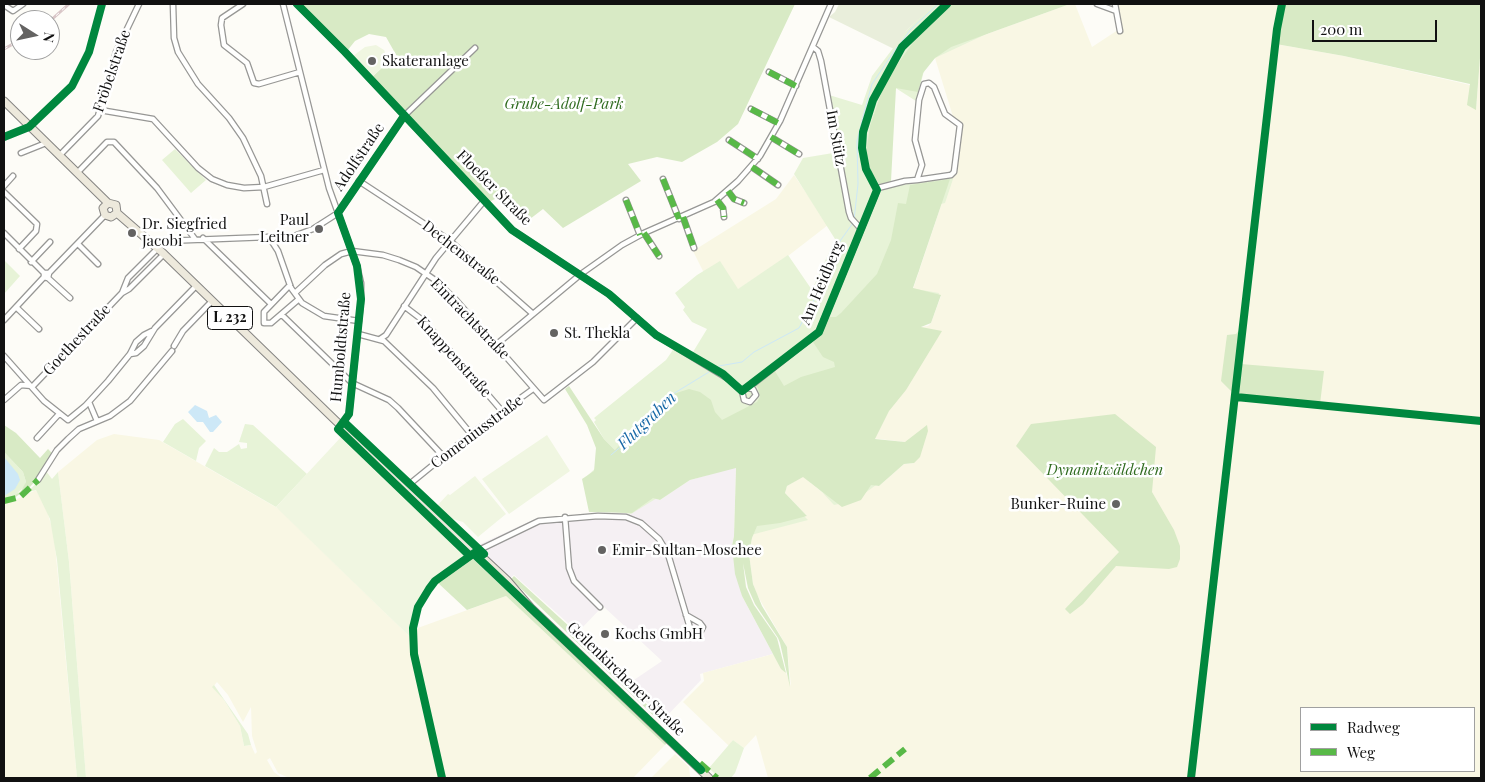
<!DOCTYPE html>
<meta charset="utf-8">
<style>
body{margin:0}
#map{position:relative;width:1485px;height:782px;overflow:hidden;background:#fdfcf7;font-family:"Playfair Display",serif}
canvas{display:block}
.frame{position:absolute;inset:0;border:5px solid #111;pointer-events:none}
.legend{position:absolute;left:1300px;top:707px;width:175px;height:65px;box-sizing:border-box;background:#fff;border:1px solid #a0a0a0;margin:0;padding:6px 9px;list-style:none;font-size:15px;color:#111}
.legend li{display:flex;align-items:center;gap:10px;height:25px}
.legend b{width:25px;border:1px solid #a0a0a0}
.north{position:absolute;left:10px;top:10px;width:50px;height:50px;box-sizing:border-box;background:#fff;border:1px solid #a0a0a0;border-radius:50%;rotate:100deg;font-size:14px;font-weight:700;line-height:20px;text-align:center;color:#111}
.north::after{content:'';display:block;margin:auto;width:18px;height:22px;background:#646362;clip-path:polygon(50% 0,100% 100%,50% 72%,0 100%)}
.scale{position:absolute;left:1312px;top:20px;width:125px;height:22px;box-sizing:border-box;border:2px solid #111;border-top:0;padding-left:6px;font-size:15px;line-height:18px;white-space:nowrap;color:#111;-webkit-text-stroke:4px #fff;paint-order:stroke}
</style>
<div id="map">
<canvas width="1485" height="782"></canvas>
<div class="frame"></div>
<ul class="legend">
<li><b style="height:6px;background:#00873e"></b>Radweg</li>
<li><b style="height:6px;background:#58b947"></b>Weg</li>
</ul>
<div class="north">N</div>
<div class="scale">200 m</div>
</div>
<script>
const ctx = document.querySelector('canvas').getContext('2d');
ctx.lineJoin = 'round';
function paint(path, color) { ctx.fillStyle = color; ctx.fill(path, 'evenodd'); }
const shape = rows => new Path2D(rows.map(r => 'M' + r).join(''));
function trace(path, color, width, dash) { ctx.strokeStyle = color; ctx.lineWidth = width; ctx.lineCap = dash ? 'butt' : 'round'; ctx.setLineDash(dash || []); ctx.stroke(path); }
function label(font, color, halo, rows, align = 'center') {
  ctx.font = font + ' "Playfair Display",serif'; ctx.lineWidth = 5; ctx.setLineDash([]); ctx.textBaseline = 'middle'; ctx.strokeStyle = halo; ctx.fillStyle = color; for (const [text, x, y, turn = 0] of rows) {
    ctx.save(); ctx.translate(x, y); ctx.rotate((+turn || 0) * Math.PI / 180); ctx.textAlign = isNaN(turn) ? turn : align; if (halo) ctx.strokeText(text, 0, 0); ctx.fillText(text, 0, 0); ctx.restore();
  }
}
paint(shape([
 [736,467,734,536,732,546,742,596,773,654,700,674,701,680,664,719,628,684,662,661,603,606,578,632,514,575,510,578,476,546,537,518,617,512,653,498,660,500,690,480]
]), '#f5f0f3');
paint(shape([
 [1070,4,1075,4,1092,47,1121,28,1118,4,1281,4,1276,44,1344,56,1470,85,1476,109,1481,45,1481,778,768,778,756,735,744,748,733,740,729,746,683,702,704,681,703,673,773,654,786,673,791,686,787,647,756,593,753,584,749,554,752,538,757,526,807,516,785,493,787,486,803,476,823,493,871,485,879,486,904,464,914,463,905,442,853,436,835,366,921,327,928,326,931,323,941,296,913,289,950,179,957,174,961,125,954,120,935,58,951,47],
 [1301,708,1474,708,1474,771,1301,771],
 [794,175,828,225,788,256,737,290,704,273,693,251,776,199],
 [114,434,159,440,279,509,410,637,411,658,440,778,287,777,278,773,270,758,267,760,274,772,282,778,86,778,69,562,58,472,97,440],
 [217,682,228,695,243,722,251,707,252,736,257,752,255,754,251,745,244,746,240,726,224,700,213,687],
 [36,490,46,507,54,535,77,778,4,778,4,502,17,499],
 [506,596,665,745,633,778,444,778,418,663,415,629],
 [675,754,689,767,690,776,693,778,651,778]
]), '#f9f7e4');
paint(shape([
 [934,4,1068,4,995,30,935,58,925,67,916,101,894,87,889,187,952,177,953,179,945,203,941,204,932,224,922,253,919,271,910,288,939,293,932,316,859,349,876,485,854,501,834,505,823,493,801,474,778,490,808,520,747,536,740,464,688,479,631,514,616,512,586,477,617,448,615,450,604,439,594,422,596,420,594,418,666,360,677,344,693,352,707,329,692,322,683,310,685,307,675,293,697,275,720,261,738,289,788,255,812,290,835,239,794,174,803,158,839,152,829,95,862,105,872,76,906,31],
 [175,149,206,180,191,193,162,160],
 [4,260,20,276,4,294],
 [183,419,206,441,199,448,196,461,163,442,175,424],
 [245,424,253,425,307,474,276,507,205,466,214,448,219,452,227,452,239,444,241,449,247,448,247,443,239,442],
 [4,452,23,472,26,482,24,487,11,499,4,500],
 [46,471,52,479,58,472,69,562,86,778,77,778,57,560,50,519,36,490,26,493,41,479],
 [431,583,418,604,413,627,413,646,442,778,411,658,410,637,415,610,420,597],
 [214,685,248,734,251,745,244,746,240,726,224,700,212,687],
 [733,740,744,748,735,773,731,778,719,778,709,768]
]), '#e7f3d7');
paint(shape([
 [300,4,795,4,738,124,717,142,682,162,657,157,628,164,641,181,563,228,543,209,530,219,501,196,487,203,421,133,421,127,372,77,385,65,399,60,386,37,369,34,355,41,347,51],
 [948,4,1070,4,951,47,935,58,923,73,918,92,896,88,891,181,879,184,871,171,866,153,870,126,885,82,921,31],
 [1281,4,1481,4,1481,45,1476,110,1467,105,1470,84,1344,56,1276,44],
 [950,179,913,288,941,295,931,323,921,327,942,331,906,390,889,411,875,439,905,442,927,425,928,431,920,457,914,463,904,464,879,486,871,485,861,500,842,507,803,477,787,486,785,493,807,516,780,523,757,526,752,538,749,554,753,584,762,606,787,647,790,687,780,643,778,638,755,604,748,588,743,563,746,587,754,605,777,638,786,673,781,669,742,596,735,574,732,546,734,536,736,468,690,480,660,500,653,498,632,513,589,512,582,479,594,471,596,448,587,425,565,389,569,386,604,439,615,450,667,396,689,389,700,392,711,400,715,412,722,420,757,402,760,397,758,388,754,384,773,368,784,386,801,377,835,367,834,362,823,357,813,342,830,317,836,317,841,313,877,274,891,240,898,203,906,204,910,185],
 [1243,326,1236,391,1232,392,1221,381,1227,335,1236,334],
 [1241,364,1324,371,1320,404,1240,397,1238,395],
 [1115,414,1156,447,1152,492,1174,530,1180,546,1180,559,1177,567,1169,569,1116,566,1083,604,1070,614,1065,609,1119,552,1016,446,1031,424],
 [4,425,16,433,40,458,48,449,53,454,40,476,29,488,14,498,9,499,21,491,26,482,23,472,4,452],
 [471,557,560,641,667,743,665,745,506,596,467,610,437,582],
 [514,576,628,680,625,682,661,719,659,721,511,579]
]), '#d8eac5');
paint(shape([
 [839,4,935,4,907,30,894,49,829,17,835,12]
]), '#e9eedb');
paint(shape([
 [376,45,384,50,387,57,385,65,372,77,353,56,365,47],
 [547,435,570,471,509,514,482,479],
 [342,436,468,555,440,574,424,591,415,610,410,637,276,507],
 [475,476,506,514,478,537,463,522,446,517,436,507,448,494,450,495]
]), '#f0f6e1');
paint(shape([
 [195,405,207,411,209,418,216,415,222,422,213,432,210,432,203,422,197,422,188,412],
 [4,457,18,474,20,480,15,489,4,496]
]), '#cde8f7');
trace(shape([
 [900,44,910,30,938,4],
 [854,220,858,184,857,141,865,109,872,84,897,47],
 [719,366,742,362,754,352,799,328,821,287,826,273,837,253,840,241,853,223],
 [611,455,631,438,668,397,709,372]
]), '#cde8f7', 1);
const minor = shape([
 [173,4,174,38,178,52,198,84,229,118,243,138,261,176,267,204],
 [243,4,222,18,221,25,224,45,247,63,254,83,259,84,300,72],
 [283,4,329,188,357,266,361,283,361,301,349,414,341,426],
 [297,4,345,52,512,230,609,294,656,335,730,380,742,391,744,400,750,402,756,395,753,389,747,388],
 [1097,4,1116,11],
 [1115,4,1120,31],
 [4,5,13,11,23,4],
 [813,47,818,51,821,61,849,212,851,218,860,228],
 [769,72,796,86],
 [751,109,778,123],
 [100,110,153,119,198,168,212,179,227,185,244,188,264,187,324,170],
 [771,137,799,154],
 [729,140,758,159],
 [21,153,46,143],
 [59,156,98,116,116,52,139,4],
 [752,167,778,185],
 [78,172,107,142,114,142,157,188,195,239],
 [663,179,679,219],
 [359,181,449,240,533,314],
 [4,186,13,176],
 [728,191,734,199,744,203],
 [4,192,37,224,36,231,19,249],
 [626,200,640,235],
 [717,200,723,208,724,217],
 [683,217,694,248],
 [4,233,44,273],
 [644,233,659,256],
 [269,237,278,251,291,288,302,303,324,316,359,321],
 [203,238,271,304],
 [78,244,98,264],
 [31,262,50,242],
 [49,273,44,273,44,277,48,278,49,273,105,215],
 [48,278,70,298],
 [290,285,264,312,264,323,271,323,299,299],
 [122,293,128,278,165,241,294,236,313,229,338,213,404,116,475,48],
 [295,293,325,265,341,254,352,251,383,255,399,260,416,267,435,280,456,300,544,400,593,362,637,318],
 [404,306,425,322,502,411],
 [16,307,39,329],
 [282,315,352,383,389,400,398,408,443,456],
 [4,320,44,277],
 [358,334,384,341,433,388,471,434],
 [380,339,386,335,436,258,484,201],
 [497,344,581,274,622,245,644,233,714,202,738,181,760,156,780,121,831,4],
 [174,346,183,331,212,301],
 [130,354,136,353,144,346,155,328,196,286],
 [4,356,44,401,68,420,85,406,108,381,130,354,136,342,144,335,152,331],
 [33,386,122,293,129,289,164,254],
 [748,388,819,332,878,188,905,181,917,180,951,175,954,172,960,125,945,114,934,87,929,83,924,84,919,100,915,140,922,165,917,180],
 [4,400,21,385,33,386],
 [89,402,97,421],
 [37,438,59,414],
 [38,480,57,450,68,439,79,429,110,416,130,401,172,351],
 [406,487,471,434,533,389],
 [565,517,569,568,574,581,600,607],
 [442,576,479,550,539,521,598,516,626,517,641,523,659,539,668,554,690,628,697,633,701,631,703,627,700,623,686,615]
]);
const primary = shape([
 [4,101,108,203],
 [108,203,103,208,105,215,111,217,117,213],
 [108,203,116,205,117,213],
 [117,213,164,254,336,421,507,580,531,608],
 [529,606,709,778]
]);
trace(minor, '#979795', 7);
trace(primary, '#858482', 9);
trace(minor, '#fffffe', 4.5);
trace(primary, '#ede9dc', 7);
const rail = shape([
 [50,21,69,4],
 [4,49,20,40]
]);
trace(rail, '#d9c6c7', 3);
trace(rail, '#fff', 1, [4]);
trace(shape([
 [769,72,796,86],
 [751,109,778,123],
 [771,137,799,154],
 [729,140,758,159],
 [752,167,778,185],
 [663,179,679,219],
 [728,191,734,199,744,203],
 [626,200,640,235],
 [717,200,723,208,724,217],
 [683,217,694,248],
 [644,233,659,256],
 [4,501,20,497,38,480],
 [700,763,717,778],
 [870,778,905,749]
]), '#58b947', 6, [12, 6]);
trace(shape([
 [297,4,345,52,512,230,609,294,656,335,723,374,742,391,819,332,877,190,866,169,862,148,863,132,873,100,902,47,947,4],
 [404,116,338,213,357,266,361,299,349,414,338,429,470,556],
 [4,137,29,127,72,86,89,52,102,4],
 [1236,397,1481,421],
 [344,422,484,554],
 [474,554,701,770],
 [442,778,414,654,413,628,418,607,429,589,435,581,477,551],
 [1191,778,1277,29,1282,4]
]), '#00873e', 8);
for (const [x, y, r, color] of [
 [372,61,5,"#646362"],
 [319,229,5,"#646362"],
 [132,233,5,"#646362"],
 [554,333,5,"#646362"],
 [1116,504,5,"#646362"],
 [602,550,5,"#646362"],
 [605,634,5,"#646362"]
]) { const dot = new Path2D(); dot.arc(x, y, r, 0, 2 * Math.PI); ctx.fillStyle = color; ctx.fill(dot); trace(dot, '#fff', 2); }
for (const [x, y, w] of [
 [230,318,45]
]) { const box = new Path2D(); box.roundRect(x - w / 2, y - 11.5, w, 23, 4); ctx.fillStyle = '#fff'; ctx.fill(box); trace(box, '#111', 1); }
label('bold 14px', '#111', null, [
 ["L 232",230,318]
]);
label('15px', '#111', '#fff', [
 ["Skateranlage",382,61],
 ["Paul",309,220,"right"],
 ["Leitner",309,237,"right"],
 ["Dr. Siegfried",142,224],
 ["Jacobi",142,241],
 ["St. Thekla",564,333],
 ["Bunker-Ruine",1106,504,"right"],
 ["Emir-Sultan-Moschee",612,550],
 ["Kochs GmbH",615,634]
], 'left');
label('15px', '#111', '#fff', [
 ["Fröbelstraße",112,71,-71],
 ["Im Stütz",836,138,80],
 ["Adolfstraße",359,157,-56],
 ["Floeßer Straße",494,188,45],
 ["Dechenstraße",461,253,38],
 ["Am Heidberg",822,283,-67],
 ["Eintrachtstraße",470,319,46],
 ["Goethestraße",77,340,-47],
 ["Humboldtstraße",341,347,-85],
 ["Knappenstraße",454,357,48],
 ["Comeniusstraße",477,432,-37],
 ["Geilenkirchener Straße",626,679,44]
]);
label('italic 15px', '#2f6b1f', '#fff', [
 ["Grube-Adolf-Park",564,104],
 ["Dynamitwäldchen",1105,470]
]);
label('italic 16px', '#1768a6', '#fff', [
 ["Flutgraben",647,421,-44]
]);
</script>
